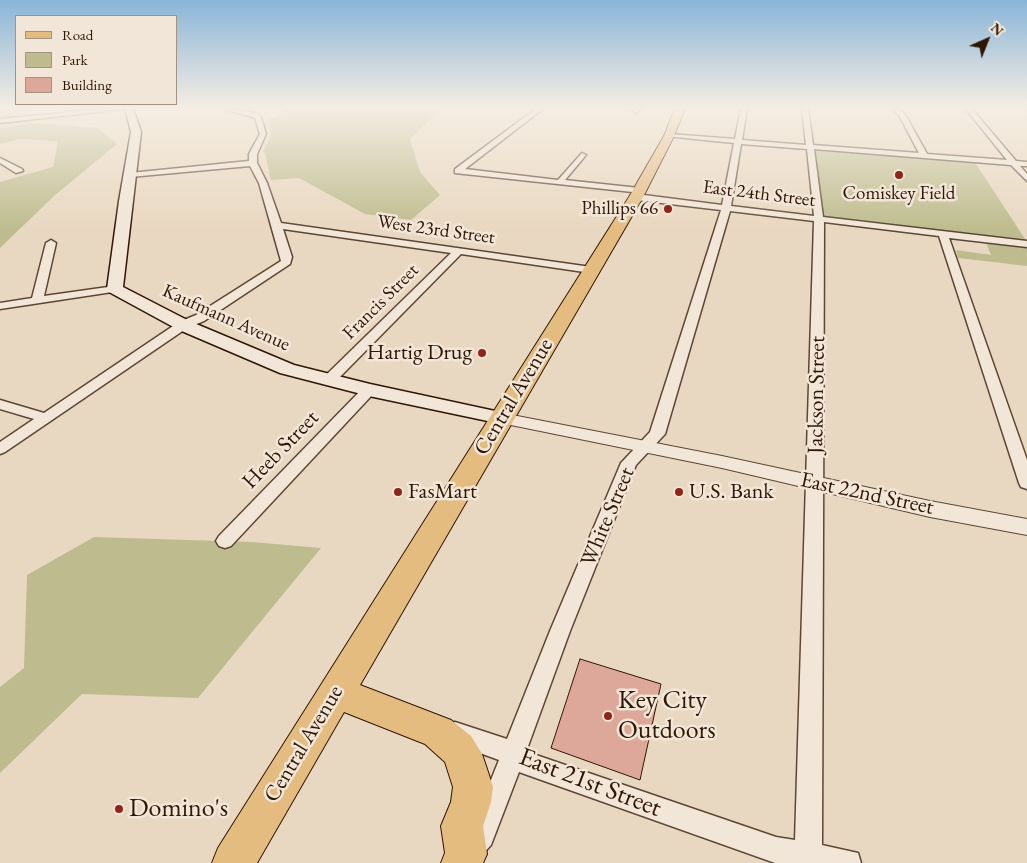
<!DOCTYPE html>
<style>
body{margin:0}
#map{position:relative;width:1027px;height:863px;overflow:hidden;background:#e9d8c1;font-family:"EB Garamond",serif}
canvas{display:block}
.legend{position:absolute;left:15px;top:15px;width:162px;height:90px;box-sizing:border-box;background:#f1e6d7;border:1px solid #a39383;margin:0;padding:6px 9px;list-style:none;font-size:15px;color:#2f1605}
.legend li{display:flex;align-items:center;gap:10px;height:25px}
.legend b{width:25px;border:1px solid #a39383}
.north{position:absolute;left:962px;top:15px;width:50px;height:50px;-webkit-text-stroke:4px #f1e6d7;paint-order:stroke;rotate:44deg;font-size:14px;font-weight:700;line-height:20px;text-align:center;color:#2f1605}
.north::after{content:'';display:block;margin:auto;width:18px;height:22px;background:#2f1605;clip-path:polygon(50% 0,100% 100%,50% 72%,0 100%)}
</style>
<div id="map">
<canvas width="1027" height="863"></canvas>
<ul class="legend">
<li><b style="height:6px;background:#e4bc80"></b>Road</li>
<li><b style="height:14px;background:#bebc8e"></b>Park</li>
<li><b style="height:14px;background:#dda89a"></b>Building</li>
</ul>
<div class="north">N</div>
</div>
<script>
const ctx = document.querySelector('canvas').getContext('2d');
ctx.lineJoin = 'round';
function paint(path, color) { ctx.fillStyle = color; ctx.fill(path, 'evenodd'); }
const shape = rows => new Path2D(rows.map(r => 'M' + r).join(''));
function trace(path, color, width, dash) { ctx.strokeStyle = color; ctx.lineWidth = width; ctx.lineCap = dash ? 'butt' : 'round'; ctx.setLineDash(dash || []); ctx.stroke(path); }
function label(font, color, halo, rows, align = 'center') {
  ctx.font = font + ' "EB Garamond",serif'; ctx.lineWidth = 5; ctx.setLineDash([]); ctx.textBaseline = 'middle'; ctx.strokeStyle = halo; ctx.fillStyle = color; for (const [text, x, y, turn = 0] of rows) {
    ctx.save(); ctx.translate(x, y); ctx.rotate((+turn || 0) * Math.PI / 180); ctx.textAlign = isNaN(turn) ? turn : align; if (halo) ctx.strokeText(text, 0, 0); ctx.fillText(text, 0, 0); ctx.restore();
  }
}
paint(shape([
 [0,108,42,108,0,119],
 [282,108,446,108,439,111,410,139,420,172,440,195,411,220,365,214,299,178,271,180,265,153,263,152,271,135,269,119,285,114],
 [38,123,97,128,117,144,54,196,0,248,0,182,53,167,58,141,19,139,0,144,0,128],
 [812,147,974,161,1027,242,818,216],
 [985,240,1027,245,1027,266,958,258,956,250,991,255],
 [94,537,252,542,321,548,198,698,82,694,0,773,0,687,24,668,27,575]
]), '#bebc8e');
const building = shape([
 [580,659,661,684,640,780,551,748,580,659]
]);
paint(building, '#dda89a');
trace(building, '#2f1605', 1);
const minor = shape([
 [112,108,132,108,0,123,0,119,112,108],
 [221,108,256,113,261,117,266,134,257,154,257,163,267,183,281,223,591,267,596,270,591,273,461,254,334,383,329,384,322,380,324,377,451,253,283,229,292,257,290,264,204,321,187,328,5,452,0,454,0,442,34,419,0,409,0,400,44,413,179,322,196,315,281,261,259,183,250,166,130,177,126,175,130,173,249,161,249,154,260,134,255,118,221,108],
 [537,108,544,108,465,169,558,180,582,153,586,155,565,180,639,188,643,191,642,193,455,173,455,169,537,108],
 [636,108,642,108,636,113,633,111,636,108],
 [741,108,747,108,742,140,806,145,802,108,808,108,813,145,919,153,900,117,892,108,898,108,906,116,927,154,1007,160,965,108,971,108,1016,161,1027,162,1027,166,1020,166,1027,174,1027,181,1011,165,814,149,823,217,1027,241,1027,247,949,238,1027,460,1027,489,1021,487,1019,483,939,236,824,222,822,845,858,853,861,863,775,863,519,772,491,845,481,856,472,860,463,856,459,847,463,838,472,827,499,760,447,741,443,733,447,725,455,722,507,739,550,631,621,463,650,432,721,210,636,200,632,197,636,194,722,205,734,143,666,136,669,134,735,139,741,108],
 [741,144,807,149,814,216,731,206,741,144],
 [730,211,814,221,795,840,776,837,536,755,527,749,570,631,636,465,665,434,730,211],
 [0,158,22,169,23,171,16,173,0,163,0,158],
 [51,240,56,243,44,296,115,286,119,287,119,291,0,309,0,303,32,298,46,243,51,240],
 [369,386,374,387,376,390,374,393,231,546,225,548,219,546,216,541,219,536,364,387,369,386]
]);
const tertiary = shape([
 [502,413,722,456,930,501,1027,519,1027,535,930,517,722,468,496,422,493,418,496,414,502,413]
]);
const secondary = shape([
 [125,108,133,108,141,132,123,287,189,321,294,365,370,384,509,414,512,418,509,422,502,424,369,396,280,373,177,329,109,292,107,289,119,201,131,132,125,108]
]);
const primary = shape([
 [675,108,685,108,674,136,643,197,360,685,451,720,471,736,482,754,493,787,491,802,483,826,487,854,483,863,441,863,445,853,441,826,451,802,453,787,445,762,425,744,344,712,257,863,212,863,218,848,629,197,664,136,675,108]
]);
trace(minor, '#5e4634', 3);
trace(tertiary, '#5e4634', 2);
trace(secondary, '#2f1605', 3);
trace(primary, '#2f1605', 2);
paint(minor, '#f1e6d7');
paint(tertiary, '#f1e6d7');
paint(secondary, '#f1e6d7');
paint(primary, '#e4bc80');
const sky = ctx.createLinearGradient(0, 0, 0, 229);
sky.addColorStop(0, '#8ab5d8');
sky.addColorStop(0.47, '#f5ede3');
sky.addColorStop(1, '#f5ede300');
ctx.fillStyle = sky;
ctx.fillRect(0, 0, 1027, 229);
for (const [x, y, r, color] of [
 [899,175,5,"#8f2418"],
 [668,209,5,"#8f2418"],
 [482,353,5,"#8f2418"],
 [398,492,5,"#8f2418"],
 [679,492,5,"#8f2418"],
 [608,716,5,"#8f2418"],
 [119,809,5,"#8f2418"]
]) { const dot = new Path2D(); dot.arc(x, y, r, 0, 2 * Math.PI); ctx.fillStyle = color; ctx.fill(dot); trace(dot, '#f1e6d7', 2); }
label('19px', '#2f1605', '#f1e6d7', [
 ["East 24th Street",759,194,7],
 ["West 23rd Street",436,230,8],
 ["Francis Street",381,302,-45],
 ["Kaufmann Avenue",226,318,24]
]);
label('19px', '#2f1605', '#f1e6d7', [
 ["Comiskey Field",899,194],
 ["Phillips 66",658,209,"right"]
]);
label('22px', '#2f1605', '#f1e6d7', [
 ["Hartig Drug",472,353,"right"],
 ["FasMart",408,492],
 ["U.S. Bank",689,492]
], 'left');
label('22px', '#2f1605', '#f1e6d7', [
 ["Jackson Street",817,395,-89],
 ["Central Avenue",514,397,-59],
 ["Heeb Street",281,450,-46],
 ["East 22nd Street",867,494,12],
 ["White Street",608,517,-67],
 ["Central Avenue",304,744,-59]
]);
label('26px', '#2f1605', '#f1e6d7', [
 ["Key City",618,701],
 ["Outdoors",618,731],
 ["Domino's",129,809]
], 'left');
label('26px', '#2f1605', '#f1e6d7', [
 ["East 21st Street",590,783,21]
]);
</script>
